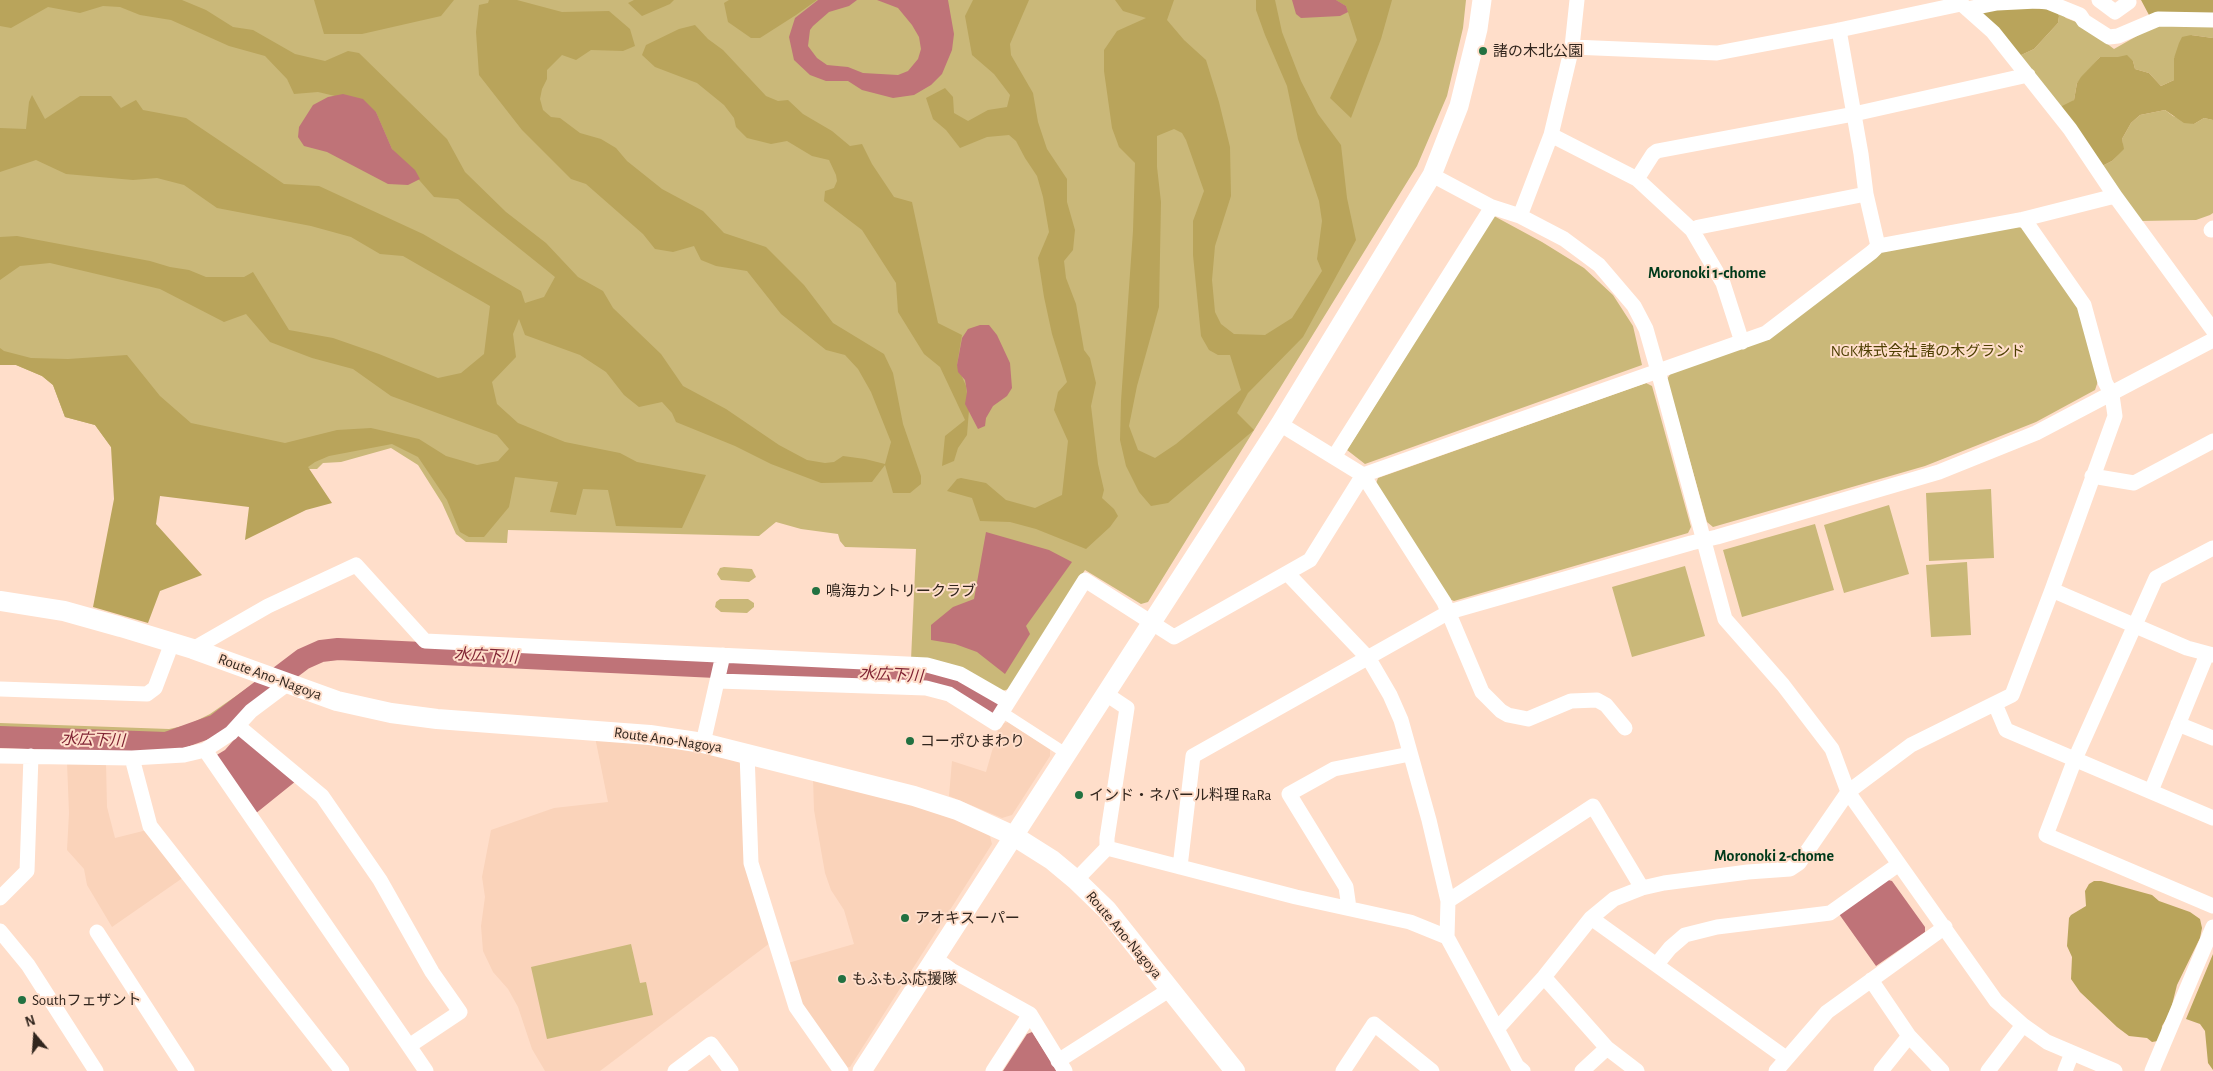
<!DOCTYPE html>
<meta charset="utf-8">
<style>
body{margin:0}
#map{position:relative;width:2213px;height:1071px;overflow:hidden;background:#ffdeca;font-family:"Alegreya Sans",sans-serif}
canvas{display:block}
.north{position:absolute;left:10px;top:1011px;width:50px;height:50px;-webkit-text-stroke:4px #ffdeca;paint-order:stroke;rotate:342deg;font-size:14px;font-weight:700;line-height:20px;text-align:center;color:#31251d}
.north::after{content:'';display:block;margin:auto;width:18px;height:22px;background:#31251d;clip-path:polygon(50% 0,100% 100%,50% 72%,0 100%)}
</style>
<div id="map">
<canvas width="2213" height="1071"></canvas>
<div class="north">N</div>
</div>
<script>
const ctx = document.querySelector('canvas').getContext('2d');
ctx.lineJoin = 'round';
function paint(path, color) { ctx.fillStyle = color; ctx.fill(path, 'evenodd'); }
const shape = rows => new Path2D(rows.map(r => 'M' + r).join(''));
function trace(path, color, width, dash) { ctx.strokeStyle = color; ctx.lineWidth = width; ctx.lineCap = dash ? 'butt' : 'round'; ctx.setLineDash(dash || []); ctx.stroke(path); }
function label(font, color, halo, rows, align = 'center') {
  ctx.font = font + ' "Alegreya Sans","Noto Sans JP",sans-serif'; ctx.lineWidth = 4; ctx.setLineDash([]); ctx.textBaseline = 'middle'; ctx.strokeStyle = halo; ctx.fillStyle = color; for (const [text, x, y, turn = 0] of rows) {
    ctx.save(); ctx.translate(x, y); ctx.rotate((+turn || 0) * Math.PI / 180); ctx.textAlign = isNaN(turn) ? turn : align; if (halo) ctx.strokeText(text, 0, 0); ctx.fillText(text, 0, 0); ctx.restore();
  }
}
paint(shape([
 [1008,722,1050,749,1050,756,1012,815,1002,818,949,796,952,761,986,772,998,730,1001,724],
 [595,737,702,749,742,763,770,943,600,1071,545,1071,532,1049,518,1007,508,989,493,972,483,951,481,926,485,897,482,877,491,830,554,808,608,802],
 [67,762,106,762,107,807,115,838,147,830,184,877,112,927,87,885,84,869,67,850,69,813],
 [813,777,923,805,989,833,992,844,850,1067,845,1068,803,1008,788,963,854,944,844,910,831,890,825,873,814,810]
]), '#fad3ba');
paint(shape([
 [0,0,1466,0,1463,28,1447,96,1417,166,1148,602,1141,604,1085,570,1009,689,1002,691,911,660,916,549,845,547,840,541,838,534,801,529,776,522,759,536,508,530,507,543,466,542,456,534,442,503,418,465,391,448,341,462,323,463,317,469,294,469,111,447,95,425,65,417,53,385,42,376,16,365,0,365],
 [2057,10,2066,18,2081,24,2114,49,2151,28,2163,24,2213,26,2213,38,2191,35,2174,58,2174,80,2161,86,2149,73,2135,69,2133,61,2118,57,2100,57,2077,83,2074,100,2064,114,2019,56,2034,49,2058,23,2059,16],
 [2165,110,2173,116,2194,124,2204,118,2213,120,2213,213,2210,215,2196,220,2141,221,2102,166,2112,161,2123,149,2122,139,2131,123,2140,115],
 [1494,216,1542,242,1584,268,1613,295,1633,326,1642,365,1365,464,1347,450],
 [2012,225,2022,228,2082,310,2099,378,2095,390,2036,422,1925,466,1713,527,1707,522,1667,379,1671,373,1768,338,1883,251],
 [1646,383,1652,386,1691,527,1688,533,1454,601,1447,598,1375,486,1378,478],
 [1991,489,1994,558,1929,561,1926,493],
 [1889,505,1909,574,1844,593,1824,525],
 [1815,524,1834,590,1742,617,1723,550],
 [1967,562,1971,635,1931,637,1926,565],
 [1685,566,1705,636,1632,657,1612,587],
 [724,567,752,569,756,577,749,582,721,580,717,574,720,568],
 [720,599,748,599,754,603,754,607,747,613,721,612,715,607,716,602],
 [256,682,265,685,214,721,190,732,170,739,158,740,0,734,0,723,169,729,188,725,210,714],
 [631,944,640,983,646,982,653,1015,547,1039,531,967]
]), '#cab879');
paint(shape([
 [0,0,182,0,206,10,233,27,253,30,295,54,325,61,348,51,359,53,447,139,465,172,506,212,546,243,578,277,603,291,613,308,661,354,683,386,726,409,779,445,807,460,825,463,834,462,843,456,865,459,885,464,891,442,871,392,858,369,845,355,826,350,781,314,747,271,716,266,701,260,694,246,673,252,655,249,643,234,586,184,571,179,522,130,479,75,476,32,479,5,488,3,489,0,517,0,562,12,609,11,630,29,635,46,623,51,591,50,576,60,562,55,547,70,547,79,542,89,540,99,543,110,551,117,560,118,580,133,601,139,616,148,627,161,662,189,703,211,724,233,766,247,804,285,833,323,884,354,893,373,903,424,921,476,921,484,910,493,893,493,885,465,872,482,821,483,771,464,735,446,676,422,672,413,662,402,639,407,624,395,606,372,580,355,525,335,519,319,513,334,516,357,492,382,497,404,518,423,565,442,620,453,637,462,706,475,682,528,616,526,608,490,583,489,576,515,550,512,558,482,515,477,509,507,484,537,469,537,460,532,447,500,418,457,392,444,329,456,315,462,308,467,332,503,306,510,245,540,249,507,160,496,156,524,202,575,160,591,148,623,93,607,114,499,111,447,95,425,65,417,53,385,42,376,16,365,0,365,0,348,4,351,31,358,68,359,127,355,160,396,191,423,285,443,337,430,371,428,419,439,446,456,477,465,498,461,509,449,497,435,391,396,353,369,312,358,270,342,246,314,224,322,160,289,50,263,20,266,0,280,0,237,17,236,150,261,170,267,189,270,206,277,244,277,253,272,289,330,333,338,379,354,438,378,461,373,484,354,490,306,403,256,380,254,351,237,311,226,217,208,184,185,157,178,133,180,66,174,36,160,0,172,0,128,26,129,29,102,32,95,45,119,80,96,111,96,121,108,136,100,143,110,186,118,284,184,319,186,423,234,521,291,525,303,544,297,555,277,458,199,434,197,392,149,376,112,335,96,318,92,294,94,287,79,265,56,229,46,171,20,140,15,120,7,103,6,80,13,48,7,11,28,0,26],
 [314,0,454,0,441,16,362,34,324,34],
 [634,0,674,0,670,4,642,16,628,3],
 [729,0,817,0,796,15,760,38,751,38,728,22,724,3],
 [973,0,1029,0,1010,44,1011,55,1033,93,1038,122,1047,149,1067,179,1067,202,1075,230,1073,250,1064,261,1066,278,1076,304,1084,350,1090,358,1096,383,1091,406,1098,464,1104,490,1102,498,1114,509,1118,516,1110,527,1086,549,1036,529,1010,522,980,521,972,498,947,491,957,479,961,478,986,483,1006,500,1035,508,1062,495,1068,441,1054,410,1058,392,1067,382,1052,334,1044,297,1038,258,1049,232,1043,197,1037,176,1025,158,1016,141,1009,135,987,137,960,148,946,130,933,119,926,98,945,88,953,97,954,113,968,121,988,110,1007,107,1010,95,994,74,972,55,965,16],
 [1115,0,1174,0,1167,20,1184,40,1206,60,1219,102,1230,147,1231,196,1215,246,1212,280,1215,312,1221,324,1234,334,1265,335,1292,318,1322,271,1317,259,1322,221,1319,201,1298,139,1287,86,1265,35,1256,10,1256,0,1275,0,1282,32,1301,81,1318,114,1341,145,1347,198,1356,240,1303,337,1248,393,1237,413,1254,430,1168,503,1151,506,1139,492,1126,466,1120,440,1121,401,1133,231,1135,163,1119,147,1112,128,1104,71,1104,50,1117,31,1146,18,1123,11],
 [1174,129,1182,133,1186,140,1204,191,1193,221,1193,255,1201,336,1209,350,1218,355,1230,355,1241,390,1176,444,1155,458,1138,450,1129,426,1137,386,1159,307,1161,202,1157,167,1157,136],
 [1336,0,1392,0,1381,39,1351,118,1330,98,1357,40,1346,6],
 [2141,0,2213,0,2213,16,2149,15],
 [2007,6,2057,10,2059,16,2058,23,2034,49,2019,56,1976,10],
 [695,25,708,39,723,50,766,96,778,101,788,100,803,114,832,131,850,146,862,144,872,164,894,197,912,202,938,323,962,335,957,365,966,386,969,410,967,435,958,448,954,461,942,466,945,436,965,420,940,367,924,354,898,312,896,283,862,230,824,201,825,191,834,188,837,181,836,175,829,160,812,156,787,141,771,144,747,138,736,127,734,118,724,105,697,83,655,67,642,55,646,45,679,29],
 [2191,35,2213,38,2213,120,2204,118,2194,124,2184,123,2165,110,2140,115,2131,123,2122,139,2124,149,2112,161,2102,166,2064,114,2062,106,2074,100,2077,83,2081,77,2100,57,2118,57,2127,55,2133,61,2135,69,2149,73,2161,86,2174,80,2174,58,2179,43,2182,37],
 [2094,881,2101,881,2152,895,2159,901,2190,912,2200,919,2202,928,2200,938,2177,985,2170,1013,2162,1026,2161,1036,2158,1041,2152,1042,2147,1038,2129,1036,2117,1027,2080,992,2071,979,2072,957,2067,946,2069,918,2071,915,2086,906,2085,891,2089,884],
 [2213,954,2213,1070,2208,1063,2205,1031,2200,1024,2186,1019]
]), '#b9a45b');
paint(shape([
 [818,0,857,0,849,6,829,12,813,26,810,30,808,46,817,58,827,65,848,67,863,73,898,75,908,71,918,59,921,49,919,37,912,25,898,8,877,0,948,0,954,34,952,50,942,74,931,85,914,95,893,98,862,90,848,81,826,81,810,75,794,60,789,37,795,18],
 [1292,0,1336,0,1346,6,1348,12,1340,16,1301,18,1296,14],
 [343,94,363,99,376,112,392,149,415,170,420,179,408,185,388,184,327,152,304,146,298,137,299,127,313,105,328,97],
 [980,325,989,325,997,335,1010,363,1012,388,1007,396,993,406,986,418,985,426,978,429,965,404,967,392,965,380,958,372,957,365,962,338,968,329],
 [986,532,1049,550,1072,562,1026,626,1030,634,1005,674,977,652,955,644,931,640,931,625,953,607,974,599],
 [239,734,296,781,255,814,215,756,225,750],
 [1888,880,1892,881,1925,927,1925,932,1876,966,1839,914],
 [1032,1032,1057,1071,1003,1071,1027,1034]
]), '#bf7378');
trace(shape([
 [0,737,166,743,216,725,303,659,321,651,338,649,926,677,952,682,992,706]
]), '#bf7378', 22);
trace(shape([
 [1002,712,1067,754]
]), '#fff', 11);
trace(shape([
 [1957,0,1993,32,2070,129,2115,196,2213,330],
 [2099,0,2115,12,2129,2,2128,0],
 [1967,9,1997,3,2037,1,2048,2,2080,15,2084,21,2109,37,2118,36,2158,19,2213,20],
 [1839,30,1861,154,1866,194,1878,246],
 [1572,47,1717,53,1839,30,1961,4],
 [1551,135,1637,179,1692,230,1723,283,1742,342],
 [1432,175,1492,207,1520,216,1564,239,1599,265,1634,306,1646,329,1658,371,1725,619,1783,685,1832,749,1848,792,1996,1001,2023,1025,2047,1042,2115,1071],
 [1637,179,1653,154,1657,151,1854,114,2028,75],
 [1520,216,1551,135,1572,47,1577,0],
 [1692,230,1699,227,1866,194],
 [2211,230,2213,228],
 [1280,424,1363,475,1444,602,1482,692,1501,711,1508,715,1528,719,1571,701,1597,700,1606,705,1625,728],
 [1334,457,1492,207],
 [2092,476,2134,483,2213,441],
 [2213,548,2156,578,2075,759,2046,835,2213,906],
 [1287,573,1369,659,1390,695,1401,720,1429,820,1448,901,1447,937,1517,1066,1523,1071],
 [2052,590,2187,648,2213,655],
 [193,649,268,606,356,565,425,641,927,665,960,674,1007,701],
 [718,681,926,688,949,694,995,723,1085,580,1174,637,1310,560,1363,475,1766,333,1872,252,1878,246,2024,219,2115,196],
 [0,689,147,694,155,688,172,643],
 [1995,704,2006,730,2213,818],
 [2178,724,2213,738],
 [238,726,322,796,380,880,432,972,460,1012,409,1046,426,1071],
 [703,743,723,655],
 [205,750,409,1046],
 [747,753,751,863,796,1007,841,1071],
 [0,756,132,758,184,755,205,750,231,733,251,711,287,684],
 [132,758,150,826,342,1071],
 [2151,791,2207,654],
 [1107,848,1296,897,1410,922,1447,937],
 [1180,867,1193,756,1449,612,1691,543,1717,537,1939,472,2036,433,2213,340],
 [1076,880,1107,848,1107,838,1127,708,1106,694],
 [0,898,27,871,31,756],
 [1448,901,1593,806,1642,888],
 [1349,908,1346,887,1289,794,1334,769,1410,754],
 [1591,918,1786,1058],
 [0,931,28,965,96,1071],
 [97,932,187,1071],
 [934,958,951,970,1030,1014,1065,1071],
 [1657,964,1670,948,1685,935,1717,927,1830,913,1899,864],
 [1544,977,1607,1048,1637,1071],
 [1871,980,1909,1036,1942,1071],
 [1497,1029,1544,977,1591,918,1614,899,1642,888,1664,883,1748,872,1790,869,1799,863,1848,792,1911,745,2012,695,2052,590,2115,416,2112,395,2105,382,2084,305,2024,219],
 [1058,1061,1169,990],
 [675,1071,711,1044,731,1071],
 [993,1071,1030,1014],
 [1343,1071,1374,1024,1432,1071],
 [1582,1071,1607,1048],
 [1776,1071,1827,1012,1945,927],
 [1881,1071,1909,1036],
 [1988,1071,2023,1025],
 [2065,1071,2072,1053],
 [2152,1071,2213,927]
]), '#fff', 15);
trace(shape([
 [862,1071,1280,424,1432,175,1459,106,1478,29,1482,0]
]), '#fff', 19);
trace(shape([
 [0,601,64,611,121,627,193,649,337,701,391,713,437,719,650,735,703,743,914,796,957,810,1014,836,1052,860,1076,880,1107,910,1235,1071]
]), '#fff', 20);
for (const [x, y, r, color] of [
 [1483,51,5,"#227141"],
 [816,591,5,"#227141"],
 [910,741,5,"#227141"],
 [1079,795,5,"#227141"],
 [905,918,5,"#227141"],
 [842,979,5,"#227141"],
 [22,1000,5,"#227141"]
]) { const dot = new Path2D(); dot.arc(x, y, r, 0, 2 * Math.PI); ctx.fillStyle = color; ctx.fill(dot); trace(dot, '#ffdeca', 2); }
label('15px', '#31251d', '#ffdeca', [
 ["諸の木北公園",1493,51],
 ["鳴海カントリークラブ",826,591],
 ["コーポひまわり",920,741],
 ["インド・ネパール料理 RaRa",1089,795],
 ["アオキスーパー",915,918],
 ["もふもふ応援隊",852,979],
 ["Southフェザント",32,1000]
], 'left');
label('15px', '#4d3e00', '#ffdeca', [
 ["NGK株式会社 諸の木グランド",1928,351]
]);
label('15px', '#31251d', '#ffdeca', [
 ["Route Ano-Nagoya",270,677,20],
 ["Route Ano-Nagoya",668,740,8],
 ["Route Ano-Nagoya",1124,935,50]
]);
label('bold 16px', '#003a1b', '#ffdeca', [
 ["Moronoki 1-chome",1707,273],
 ["Moronoki 2-chome",1774,856]
]);
label('italic 16px', '#802333', '#ffdeca', [
 ["水広下川",486,656,3],
 ["水広下川",891,675,3],
 ["水広下川",93,740,2]
]);
</script>
